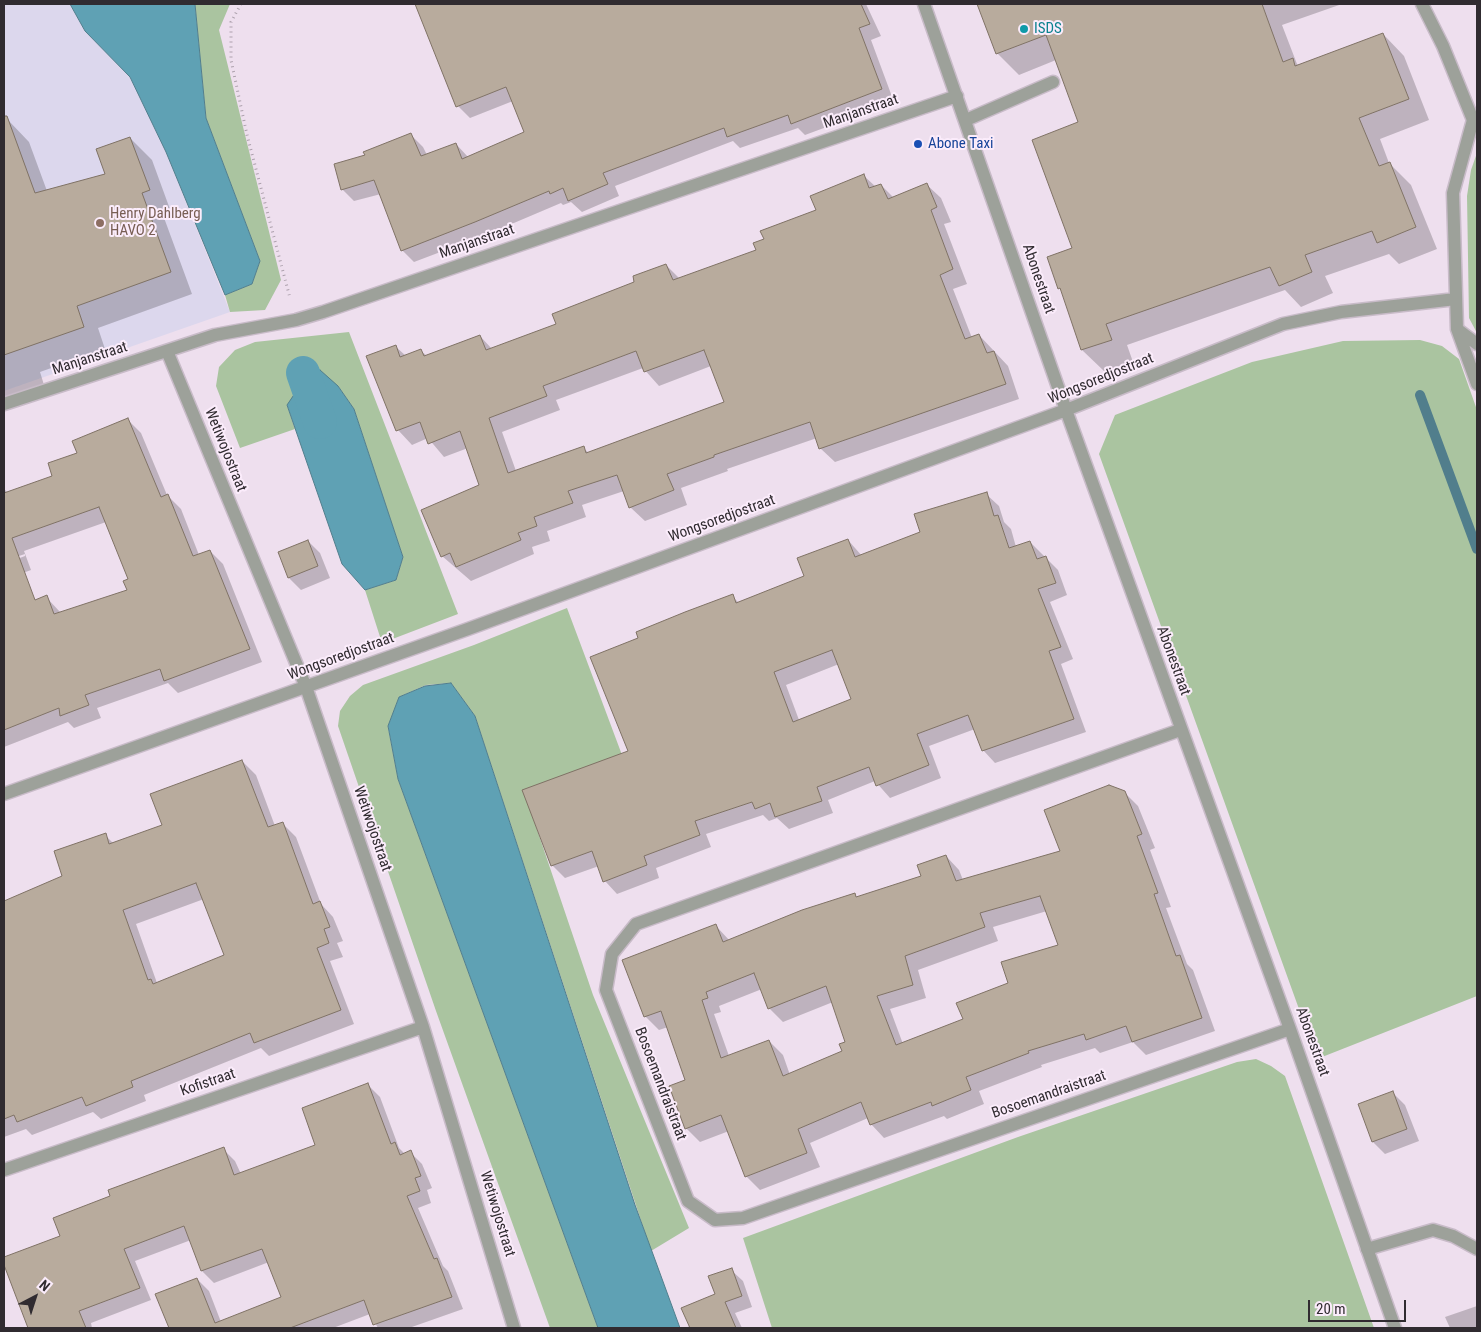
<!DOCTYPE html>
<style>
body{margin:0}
#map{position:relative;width:1481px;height:1332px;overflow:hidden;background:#eedfee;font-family:"Roboto Condensed",sans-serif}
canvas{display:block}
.frame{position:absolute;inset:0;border:5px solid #302b30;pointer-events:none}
.north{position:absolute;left:10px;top:1272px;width:50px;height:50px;-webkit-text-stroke:4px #fbecfb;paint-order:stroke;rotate:40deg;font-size:14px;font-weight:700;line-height:20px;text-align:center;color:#302b30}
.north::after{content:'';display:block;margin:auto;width:18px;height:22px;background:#302b30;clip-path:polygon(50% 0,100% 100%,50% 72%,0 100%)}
.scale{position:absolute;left:1308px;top:1300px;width:98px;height:22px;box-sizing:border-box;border:2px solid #302b30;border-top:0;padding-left:6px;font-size:15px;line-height:18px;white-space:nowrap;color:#302b30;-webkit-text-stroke:4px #fbecfb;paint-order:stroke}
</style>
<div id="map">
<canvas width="1481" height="1332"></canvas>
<div class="frame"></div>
<div class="north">N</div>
<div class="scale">20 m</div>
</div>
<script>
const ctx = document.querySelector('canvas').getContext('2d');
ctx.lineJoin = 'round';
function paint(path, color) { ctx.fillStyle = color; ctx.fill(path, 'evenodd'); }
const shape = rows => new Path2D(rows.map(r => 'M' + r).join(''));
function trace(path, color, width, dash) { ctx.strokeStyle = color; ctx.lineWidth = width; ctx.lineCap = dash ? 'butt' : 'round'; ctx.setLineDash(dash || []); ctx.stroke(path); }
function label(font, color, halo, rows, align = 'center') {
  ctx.font = font + ' "Roboto Condensed",sans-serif'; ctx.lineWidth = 4; ctx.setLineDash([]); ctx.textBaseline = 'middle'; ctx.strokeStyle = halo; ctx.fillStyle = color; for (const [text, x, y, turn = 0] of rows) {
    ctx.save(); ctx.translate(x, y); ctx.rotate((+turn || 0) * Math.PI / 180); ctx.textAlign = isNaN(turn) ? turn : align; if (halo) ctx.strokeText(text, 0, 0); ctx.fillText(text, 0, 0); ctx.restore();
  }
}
paint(shape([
 [4,4,70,4,85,31,130,77,166,152,230,312,4,391]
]), '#dcd7ed');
paint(shape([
 [195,4,230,4,219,30,281,280,265,310,230,312,225,295,252,284,260,261,206,118],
 [1477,153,1477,333,1469,318,1467,196,1471,170],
 [349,332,458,614,382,643,365,590,396,580,403,557,354,409,338,386,287,405,295,429,240,448,216,386,219,367,235,350,255,342],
 [1420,340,1442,346,1459,359,1477,410,1477,996,1317,1059,1099,454,1115,415,1252,362,1343,341],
 [567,608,622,755,524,791,593,995,689,1228,651,1251,475,716,451,683,426,685,399,697,388,727,398,779,598,1328,550,1328,436,1011,338,726,340,711,350,696,363,685,474,645],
 [1256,1059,1271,1066,1285,1076,1374,1328,772,1328,743,1238,1018,1137,1237,1062]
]), '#aac4a0');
const water = shape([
 [70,4,195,4,206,118,260,261,252,284,225,295,166,152,130,77,85,31,70,4],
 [320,370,338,386,354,409,403,557,396,580,365,590,342,564,287,405,308,374,320,370],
 [451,683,475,716,635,1205,680,1328,598,1328,398,779,388,726,399,697,425,686,451,683]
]);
paint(water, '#5fa1b4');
trace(water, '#517e8c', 1);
paint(shape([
 [429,4,866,4,881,36,871,40,894,102,805,135,798,128,740,148,733,141,615,186,619,196,582,212,571,202,563,205,561,203,488,234,414,262,402,250,381,194,354,201,342,189,366,156,411,135,423,147,427,155,456,144,468,157,526,133,513,101,470,118,458,106,418,8],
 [978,4,1342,4,1282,25,1297,64,1299,66,1383,34,1404,56,1429,120,1380,139,1389,163,1411,185,1437,249,1399,264,1389,254,1325,276,1333,293,1301,307,1285,290,1127,345,1133,362,1104,371,1082,350,1062,291,1059,288,1074,249,1079,123,1056,60,1019,75,997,53],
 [8,120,29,142,47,191,107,175,130,138,152,160,171,212,163,215,192,294,98,328,105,349,40,372,45,388,4,402,4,295,11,292,4,272,4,121],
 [863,175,876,187,881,185,894,198,926,184,941,198,951,222,944,224,967,284,953,289,972,338,979,335,1008,366,1019,399,835,462,820,448,817,438,727,469,728,471,681,488,687,505,645,521,630,507,624,491,582,505,586,517,547,531,550,541,532,547,534,554,471,581,442,556,481,486,468,448,444,457,428,438,412,445,398,430,395,346,406,356,420,350,427,356,480,336,492,349,558,325,666,265,680,279,758,251,817,211],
 [711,366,725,403,589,453,583,448,516,471,502,432,560,410,556,400,643,368,659,386],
 [128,420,141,433,167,495,181,509,199,555,210,551,223,564,262,662,178,693,168,683,97,708,101,718,74,728,68,722,4,747,4,620,24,612,46,597,61,613,128,591,129,580,106,522,24,551,31,570,4,580,4,564,25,556,25,554,4,561,4,489,8,493,54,477,79,453],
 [986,494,999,506,1004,522,1011,529,1016,547,1030,542,1058,570,1067,595,1050,602,1073,659,1061,664,1086,732,995,763,983,750,975,729,929,746,941,778,890,798,875,781,828,800,833,813,789,829,777,818,769,821,763,815,706,834,711,847,656,868,659,878,617,894,605,881,599,866,565,878,552,865,629,751,640,638,732,596,739,603,805,577,848,540,862,556,921,532],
 [839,664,853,700,799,720,786,685],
 [308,541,320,553,330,578,301,590,289,578,279,552],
 [242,761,256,775,275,826,282,823,296,837,321,904,333,917,343,941,337,943,343,957,330,961,354,1024,269,1056,261,1048,144,1095,146,1101,101,1119,93,1112,32,1135,26,1129,4,1137,4,902,64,877,105,835,114,844,164,826],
 [204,899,225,956,157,983,136,924],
 [1124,792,1138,806,1155,848,1150,850,1171,907,1166,908,1187,964,1193,970,1215,1031,1146,1055,1133,1042,1100,1053,1095,1048,1041,1065,1042,1067,979,1091,984,1104,947,1119,944,1116,884,1138,871,1124,868,1118,810,1143,820,1167,760,1190,746,1176,729,1131,700,1142,686,1128,687,1081,668,1027,659,1030,645,1016,716,926,730,941,854,895,857,898,923,877,946,856,959,870,963,880,1062,852],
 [1047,911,1060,945,964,1020,903,1044,890,1009,926,998,918,970,998,941,993,927],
 [762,989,770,1009,783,1022,833,1002,846,1042,843,1052,790,1075,783,1055,769,1041,729,1056,714,1014,721,1012,719,1006],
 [368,1085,380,1097,399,1148,405,1154,410,1152,422,1164,432,1188,427,1190,431,1203,418,1208,443,1266,448,1271,463,1309,409,1328,378,1328,370,1314,333,1328,170,1328,157,1295,197,1279,209,1291,221,1322,283,1298,269,1262,214,1283,202,1271,191,1240,135,1261,151,1300,91,1323,92,1328,29,1328,4,1258,61,1237,112,1196,223,1149,235,1161,241,1174,317,1146],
 [1393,1093,1405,1105,1419,1141,1385,1154,1373,1142,1359,1105],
 [731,1270,743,1281,752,1307,735,1313,742,1328,685,1328,690,1326,716,1295],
 [1477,1306,1477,1328,1450,1328,1445,1317]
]), '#0003');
trace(shape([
 [1420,395,1477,549]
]), '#517e8c', 10);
trace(shape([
 [303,373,320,422]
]), '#5fa1b4', 34);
const building = shape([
 [415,4,861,4,870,24,859,28,882,89,791,124,788,115,727,137,724,128,603,173,608,184,568,201,563,188,550,194,549,191,475,222,401,251,374,180,341,190,334,164,365,155,363,152,411,133,421,156,456,143,462,159,524,132,506,87,456,107,415,4],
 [977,4,1262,4,1283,62,1293,58,1295,66,1383,33,1409,99,1359,118,1379,166,1390,162,1416,227,1377,243,1372,231,1305,255,1312,272,1279,286,1270,267,1106,324,1112,340,1081,350,1060,288,1058,289,1047,257,1072,248,1032,140,1078,122,1046,35,996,54,977,4],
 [4,116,7,116,35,193,105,174,96,149,130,137,150,190,142,193,171,272,77,306,84,327,4,355,4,116],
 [864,174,869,188,881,184,888,199,927,183,937,207,931,210,953,269,940,275,965,339,979,334,987,353,994,351,1006,384,819,449,810,422,714,455,714,457,667,474,674,490,629,508,617,475,568,491,573,503,534,517,537,526,518,533,521,540,456,567,450,553,441,557,421,510,479,485,460,431,428,444,420,422,396,431,366,356,396,345,400,357,421,349,424,356,480,335,486,350,556,324,552,314,634,282,633,276,666,264,673,280,756,250,753,243,764,239,760,231,816,210,810,196,864,174],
 [704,350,724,402,586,453,584,446,508,473,489,418,547,396,543,386,636,351,644,372,704,350],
 [128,418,161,497,168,494,193,556,210,550,250,649,164,681,160,669,85,695,89,705,60,716,59,708,4,730,4,493,52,476,48,463,77,453,72,441,128,418],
 [99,507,128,579,123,581,127,590,54,614,47,595,35,600,12,538,99,507],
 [987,492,994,516,998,515,1009,548,1030,541,1037,559,1046,556,1056,583,1038,589,1061,647,1049,651,1074,719,982,751,968,715,917,734,929,765,876,786,869,767,817,787,822,801,775,817,770,803,755,809,752,802,695,821,700,835,644,856,647,865,603,882,592,851,551,866,522,790,628,751,590,657,638,638,636,632,685,612,733,594,736,603,804,576,797,558,848,539,855,557,920,532,914,514,987,492],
 [832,650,851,699,793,722,774,672,832,650],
 [308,540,318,566,288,578,278,552,308,540],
 [242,760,268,827,283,822,313,904,320,901,330,927,324,929,329,943,317,948,341,1010,254,1043,250,1033,131,1081,133,1087,86,1106,82,1097,17,1122,14,1115,4,1119,4,901,62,876,54,851,106,833,109,844,162,825,150,794,242,760],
 [196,883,224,955,153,984,151,979,148,980,123,910,196,883],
 [1109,785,1125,791,1142,834,1137,836,1158,893,1154,894,1176,956,1180,955,1202,1018,1132,1042,1126,1026,1086,1040,1084,1034,1028,1051,1029,1053,966,1077,971,1090,932,1106,931,1102,870,1125,861,1102,798,1129,807,1153,745,1177,721,1115,685,1129,669,1086,685,1080,661,1011,644,1017,622,960,716,924,723,942,802,910,855,893,856,897,921,876,917,865,946,855,956,881,1060,851,1044,810,1109,785],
 [1040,896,1058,945,1001,962,1008,983,956,1003,963,1019,896,1045,877,996,913,985,905,956,985,927,980,913,1040,896],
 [754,973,768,1009,826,986,845,1042,839,1044,842,1051,783,1076,769,1040,721,1058,702,1000,708,998,706,992,754,973],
 [368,1083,391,1144,395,1142,400,1155,411,1150,421,1176,415,1178,420,1191,407,1196,434,1259,437,1258,452,1297,373,1325,364,1300,290,1328,169,1328,155,1294,197,1278,215,1323,281,1297,262,1249,201,1271,184,1226,124,1249,140,1288,79,1311,86,1328,28,1328,4,1265,4,1257,60,1236,53,1218,110,1196,108,1190,224,1147,234,1175,315,1145,302,1108,368,1083],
 [1393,1091,1407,1129,1372,1142,1358,1104,1393,1091],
 [732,1268,742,1296,725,1302,736,1328,690,1328,681,1308,715,1294,708,1276,732,1268]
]);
paint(building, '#b8ab9d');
trace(building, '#7f7265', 1);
const service = shape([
 [1422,4,1443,46,1473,120],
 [966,120,1053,82],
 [1367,1249,1433,1230,1453,1236,1477,1249]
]);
const minor = shape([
 [924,4,1066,410,1290,1029,1395,1328],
 [1477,118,1473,120,1453,193,1457,329,1477,384],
 [1457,329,1477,344],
 [167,351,306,687,423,1027,514,1328],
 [4,404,215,335,296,320,323,312,957,96],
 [1180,730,636,924,612,954,606,990,688,1201,715,1220,743,1218,1290,1029],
 [4,794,468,629,1066,410,1283,324,1341,312,1456,299],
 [4,1170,423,1027]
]);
trace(service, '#c8bbc8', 15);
trace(minor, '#c8bbc8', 15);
trace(shape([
 [241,4,231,22,231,60,247,135,290,298]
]), '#ada1ad', 3, [1, 4]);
trace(service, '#9da19a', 12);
trace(minor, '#9da19a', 12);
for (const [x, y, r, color] of [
 [1024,29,5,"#0f9aa8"],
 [918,144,5,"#1a4fb4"],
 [100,223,5,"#8d6e63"]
]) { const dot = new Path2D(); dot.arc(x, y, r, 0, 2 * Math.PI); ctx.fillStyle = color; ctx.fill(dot); trace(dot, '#fbecfb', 2); }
label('15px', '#0d838f', '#fbecfb', [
 ["ISDS",1034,29]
], 'left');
label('15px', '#302b30', '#fbecfb', [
 ["Manjanstraat",861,112,-19],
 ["Manjanstraat",477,242,-19],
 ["Abonestraat",1038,279,71],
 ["Manjanstraat",90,359,-18],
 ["Wongsoredjostraat",1101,379,-22],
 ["Wetiwojostraat",225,450,68],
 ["Wongsoredjostraat",722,519,-20],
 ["Wongsoredjostraat",341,657,-20],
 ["Abonestraat",1173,661,70],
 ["Wetiwojostraat",372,829,71],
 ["Abonestraat",1312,1042,70],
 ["Kofistraat",208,1083,-19],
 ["Bosoemandraistraat",660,1084,69],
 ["Bosoemandraistraat",1049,1095,-19],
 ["Wetiwojostraat",497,1214,73]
]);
label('15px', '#164399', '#fbecfb', [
 ["Abone Taxi",928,144]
], 'left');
label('15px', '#785e54', '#fbecfb', [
 ["Henry Dahlberg",110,214],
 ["HAVO 2",110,231]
], 'left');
</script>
